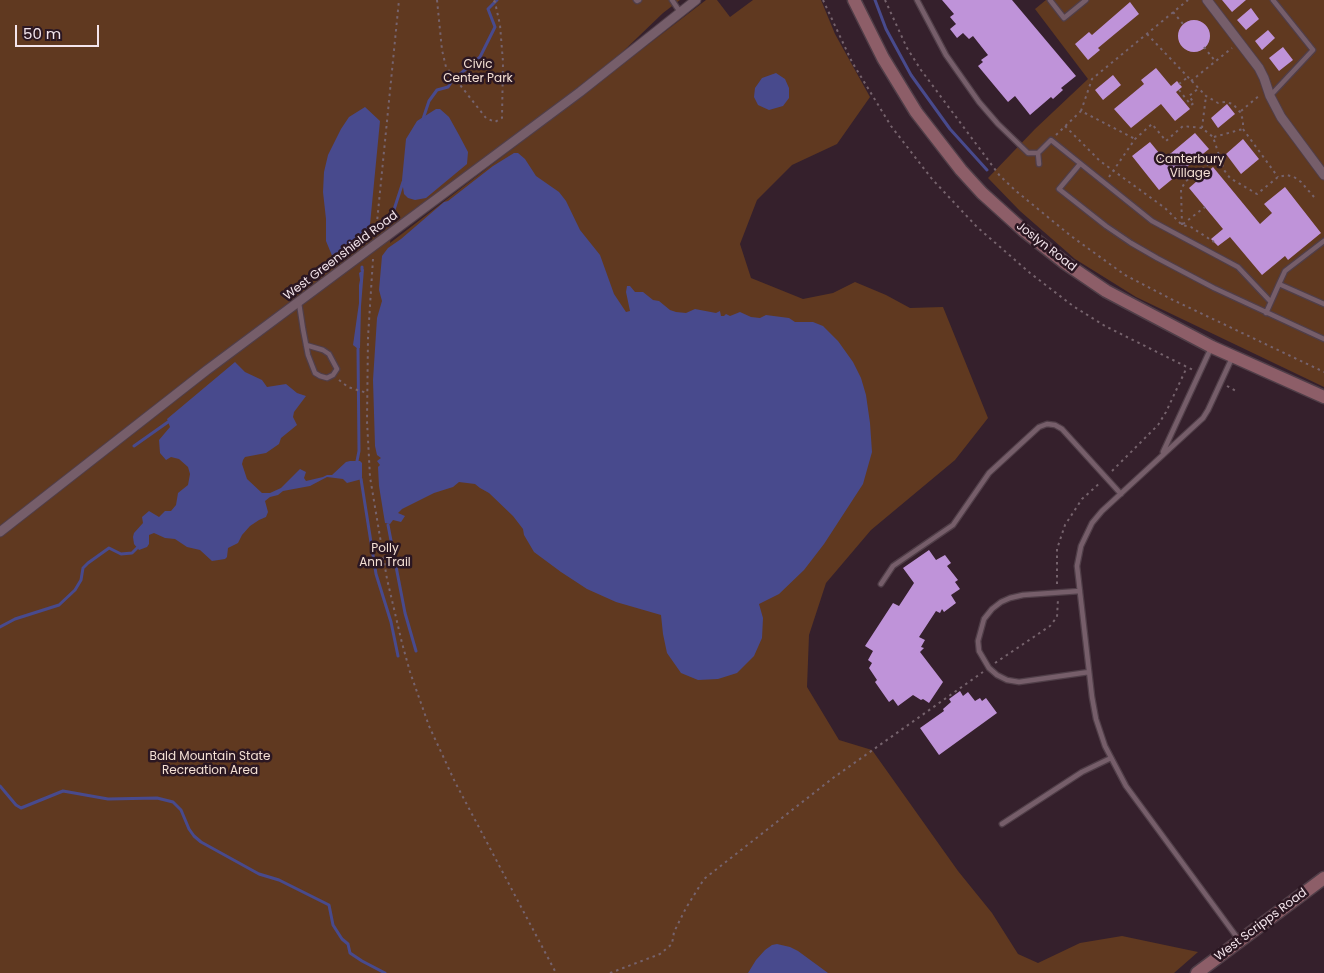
<!DOCTYPE html>
<style>
body{margin:0}
#map{position:relative;width:1324px;height:973px;overflow:hidden;background:#35202c;font-family:Poppins,sans-serif}
canvas{display:block}
.scale{position:absolute;left:15px;top:25px;width:84px;height:22px;box-sizing:border-box;border:2px solid #f4e5ec;border-top:0;padding-left:6px;font-size:15px;line-height:18px;white-space:nowrap;color:#f4e5ec;-webkit-text-stroke:4px #2b1722;paint-order:stroke}
</style>
<div id="map">
<canvas width="1324" height="973"></canvas>
<div class="scale">50 m</div>
</div>
<script>
const ctx = document.querySelector('canvas').getContext('2d');
ctx.lineJoin = 'round';
function paint(path, color) { ctx.fillStyle = color; ctx.fill(path, 'evenodd'); }
const shape = rows => new Path2D(rows.map(r => 'M' + r).join(''));
function trace(path, color, width, dash) { ctx.strokeStyle = color; ctx.lineWidth = width; ctx.lineCap = dash ? 'butt' : 'round'; ctx.setLineDash(dash || []); ctx.stroke(path); }
function label(font, color, halo, rows, align = 'center') {
  ctx.font = font + ' Poppins,sans-serif'; ctx.lineWidth = 5; ctx.setLineDash([]); ctx.textBaseline = 'middle'; ctx.strokeStyle = halo; ctx.fillStyle = color; for (const [text, x, y, turn = 0] of rows) {
    ctx.save(); ctx.translate(x, y); ctx.rotate((+turn || 0) * Math.PI / 180); ctx.textAlign = isNaN(turn) ? turn : align; if (halo) ctx.strokeText(text, 0, 0); ctx.fillText(text, 0, 0); ctx.restore();
  }
}
paint(shape([
 [0,0,680,0,663,13,612,62,392,227,390,243,706,0,717,0,730,17,753,0,821,0,835,34,870,97,837,144,792,165,757,200,740,244,751,278,803,299,833,293,855,282,886,295,910,308,943,307,988,418,955,460,871,530,826,583,809,635,807,687,839,740,872,750,958,871,992,913,1018,954,1038,963,1080,943,1122,936,1198,952,1174,973,0,973],
 [1046,0,1324,0,1324,387,1136,297,1075,259,1020,211,988,178,1035,129,1088,79,1035,9]
]), '#603920');
paint(shape([
 [776,73,785,79,789,88,789,98,783,106,769,110,758,105,754,97,755,88,762,78],
 [365,107,380,121,369,235,368,240,341,262,333,258,326,241,326,219,323,192,324,172,328,155,341,129,349,117],
 [436,109,440,109,449,117,459,135,468,152,467,164,426,198,415,200,408,198,404,194,402,180,406,139,417,121],
 [514,153,518,153,525,159,536,176,559,192,566,201,580,230,600,255,614,294,626,312,630,311,626,292,627,286,630,286,635,292,643,292,653,300,659,301,670,310,676,312,686,313,695,309,716,313,720,311,721,316,724,316,726,314,730,316,740,312,751,317,760,318,766,315,789,318,795,322,813,322,823,326,838,341,853,362,861,378,866,395,870,423,872,452,863,484,824,544,804,570,779,594,759,604,763,618,762,638,754,656,737,673,718,679,698,680,681,673,667,653,663,634,661,615,616,602,587,589,561,572,534,552,524,535,523,529,513,516,489,493,480,488,475,484,459,482,453,487,434,493,402,509,398,513,405,516,401,522,393,520,390,524,385,523,379,486,378,467,380,465,377,461,381,458,377,455,375,446,373,380,377,318,382,301,379,290,382,256,388,248,401,239,444,202,448,201,493,166],
 [364,269,361,306,360,348,358,349,353,345,359,303,359,285,360,280,359,273],
 [235,362,245,372,262,380,267,387,286,384,297,393,306,396,294,412,293,417,297,425,281,438,279,444,266,453,245,457,243,460,242,464,247,479,262,493,270,493,281,488,300,469,306,472,304,478,306,481,323,477,327,475,332,475,346,462,350,461,360,461,362,463,362,479,347,483,343,479,327,477,310,486,283,491,278,495,270,497,265,501,268,512,266,517,259,520,250,526,242,535,238,543,228,548,227,557,225,559,212,561,200,550,187,547,175,539,165,538,154,533,149,535,149,544,147,547,139,550,134,544,133,537,134,533,143,523,142,517,149,511,159,517,165,511,171,511,176,505,178,493,188,485,190,474,188,467,179,459,171,457,166,460,160,453,159,440,170,427,167,419],
 [777,944,790,947,798,951,828,973,748,973,756,960,765,950,772,945]
]), '#484a8d');
trace(shape([
 [875,0,886,29,911,75,950,129,987,170],
 [423,119,429,101,437,90,448,87,452,81,480,57,495,27,488,9,497,0],
 [389,225,403,182],
 [362,267,362,270],
 [134,446,168,422],
 [357,461,359,451,358,349],
 [361,479,376,574,391,622,398,656],
 [388,525,405,613,416,651],
 [0,627,15,619,59,605,75,590,81,580,83,568,88,563,109,548,121,554,132,553,137,548],
 [0,786,16,805,21,808,63,791,108,799,157,798,173,802,181,810,189,829,194,836,201,842,259,874,279,880,329,905,333,925,342,939,348,944,350,953,362,961,385,973]
]), '#484a8d', 3);
paint(shape([
 [942,0,1012,0,1076,76,1061,88,1063,90,1053,99,1051,97,1030,115,1015,96,1008,102,978,66,983,62,981,60,988,55,973,36,969,39,963,33,957,38,950,29,956,24,950,17,954,14],
 [1222,0,1246,0,1232,12],
 [1130,2,1139,14,1098,48,1100,50,1088,60,1075,44,1089,32,1092,35],
 [1251,8,1259,19,1246,30,1237,20],
 '1178 36a16 16 0 1 1 32 0a16 16 0 1 1-32 0Z',
 [1268,30,1275,38,1262,50,1255,41],
 [1283,47,1293,60,1279,71,1269,58],
 [1156,68,1171,86,1177,81,1182,87,1176,92,1190,109,1175,121,1161,104,1131,128,1114,109,1144,84,1141,80],
 [1113,75,1121,85,1103,100,1095,90],
 [1227,104,1235,114,1218,128,1211,118],
 [1195,133,1209,149,1159,190,1132,156,1150,142,1164,159],
 [1243,139,1259,159,1241,174,1226,154],
 [1213,167,1260,224,1272,213,1264,204,1285,187,1321,233,1288,260,1285,256,1262,275,1230,237,1218,246,1211,239,1223,229,1189,188],
 [929,550,936,560,945,555,951,563,947,566,958,580,955,582,960,589,951,595,956,603,944,612,942,609,940,613,936,611,919,637,925,640,921,647,924,648,920,652,943,682,929,703,923,699,921,700,913,695,898,706,893,699,889,702,875,682,877,680,869,668,872,663,868,660,873,651,865,646,893,603,899,606,914,583,903,568],
 [960,691,963,696,968,692,975,701,980,698,982,701,986,698,997,713,939,755,920,728,944,711,943,709,951,702,949,699]
]), '#bf93d9');
const lane = shape([
 [636,0,637,1,639,0],
 [672,0,680,12],
 [917,0,946,55,979,102,998,124,1028,153,1038,153,1039,164],
 [1050,0,1064,18,1086,0],
 [1271,95,1313,50,1273,0],
 [1038,153,1051,140,1152,221,1238,267,1271,302],
 [1080,164,1059,189,1106,226,1131,243,1157,258,1214,288,1324,339],
 [1279,284,1285,271,1324,241],
 [299,303,303,329,308,355,315,373,320,376,327,378,333,375,337,369,329,354,323,350,306,345],
 [1266,313,1279,284,1324,304],
 [1232,358,1208,410,1203,418,1102,511,1092,523,1081,546,1077,566,1092,697,1096,719,1105,746,1126,786,1239,940],
 [1163,452,1211,348],
 [881,584,893,566,953,525,989,473,1039,427,1047,424,1055,425,1062,429,1121,494],
 [1080,591,1023,595,1010,598,1001,602,992,609,984,619,978,641,979,651,989,668,997,675,1007,680,1019,682,1089,672],
 [1002,824,1082,772,1111,758]
]);
const street = shape([
 [1207,0,1259,68,1264,78,1270,96,1281,117,1324,175],
 [0,532,207,370,580,92,696,0]
]);
const secondary = shape([
 [854,0,883,58,916,112,961,170,982,193,1023,230,1065,263,1106,291,1212,347,1324,397],
 [1197,973,1324,878]
]);
trace(lane, '#503e48', 7);
trace(street, '#503e48', 11);
trace(secondary, '#503e48', 15);
trace(shape([
 [437,0,442,50,446,67,486,118,495,122,502,118,503,62,500,25,495,2,493,0],
 [823,0,852,62,891,126,932,179,977,227,1030,273,1073,306,1105,326,1193,370],
 [885,0,907,48,921,70,1000,176,1016,191,1071,236,1125,275,1171,299,1324,372],
 [1173,12,1183,24],
 [1147,34,1206,96,1218,103,1225,102,1233,104,1240,112,1243,120,1243,129,1278,177],
 [1204,47,1215,61],
 [1191,81,1232,48],
 [1179,84,1188,77],
 [1179,90,1191,105,1194,103,1189,96,1199,88],
 [1081,111,1092,79,1188,0],
 [1241,111,1260,95],
 [1065,126,1100,161,1165,208,1182,225,1191,227,1214,242],
 [1202,128,1206,96],
 [1056,135,1081,111,1135,139],
 [1214,137,1243,129],
 [1109,177,1135,139,1152,124,1166,141,1183,126,1202,128,1213,137,1224,170,1230,178,1257,194,1278,177,1287,175,1294,177,1301,182,1314,197],
 [1183,224,1205,207],
 [1182,225,1181,189,1186,181,1218,157],
 [376,232,399,0],
 [373,259,368,337,367,421,370,477,387,579,402,643,410,672,429,726,455,782,556,973],
 [339,380,348,387,367,393],
 [1227,386,1236,391],
 [1112,471,1158,425,1166,412,1187,367],
 [1057,584,1057,549,1065,525,1082,499,1101,482],
 [995,663,1050,626,1057,617,1058,599],
 [610,973,660,954,672,944,674,932,686,908,704,879,833,778,983,672]
]), '#76636d', 2, [2.5, 4]);
trace(lane, '#765e6a', 4.5);
trace(street, '#765e6a', 9);
trace(secondary, '#8d5e68', 12);
label('12px', '#f4e0d4', '#2b1722', [
 ["Civic",478,65],
 ["Center Park",478,79],
 ["Canterbury",1190,160],
 ["Village",1190,174],
 ["Polly",385,549],
 ["Ann Trail",385,563],
 ["Bald Mountain State",210,757],
 ["Recreation Area",210,771]
]);
label('12px', '#f4e5ec', '#2b1722', [
 ["Joslyn Road",1046,247,38],
 ["West Greenshield Road",341,256,-37],
 ["West Scripps Road",1261,925,-37]
]);
</script>
